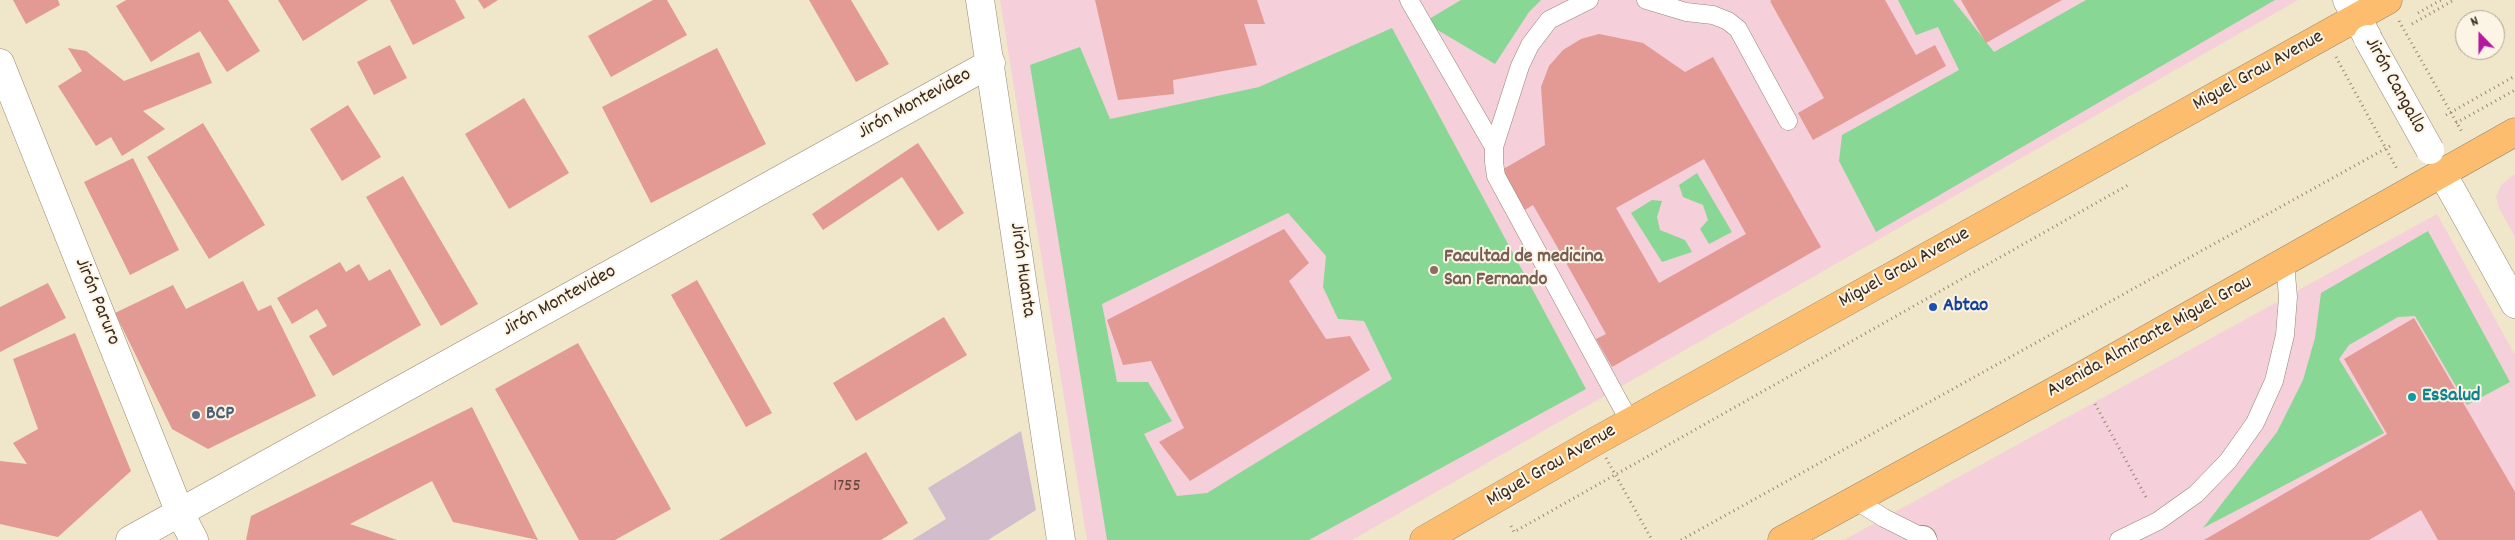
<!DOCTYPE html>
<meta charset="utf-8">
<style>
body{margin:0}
#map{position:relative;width:2515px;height:540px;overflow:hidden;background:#f0e6c9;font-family:Dekko,sans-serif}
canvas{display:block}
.north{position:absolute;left:2455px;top:10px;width:50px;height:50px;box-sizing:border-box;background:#fcf5e5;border:1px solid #afa495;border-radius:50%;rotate:338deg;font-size:14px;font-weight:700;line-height:20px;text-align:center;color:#3b2a1e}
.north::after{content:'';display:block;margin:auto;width:18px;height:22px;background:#b5179e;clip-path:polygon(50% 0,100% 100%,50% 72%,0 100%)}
</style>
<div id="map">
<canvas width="2515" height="540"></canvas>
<div class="north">N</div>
</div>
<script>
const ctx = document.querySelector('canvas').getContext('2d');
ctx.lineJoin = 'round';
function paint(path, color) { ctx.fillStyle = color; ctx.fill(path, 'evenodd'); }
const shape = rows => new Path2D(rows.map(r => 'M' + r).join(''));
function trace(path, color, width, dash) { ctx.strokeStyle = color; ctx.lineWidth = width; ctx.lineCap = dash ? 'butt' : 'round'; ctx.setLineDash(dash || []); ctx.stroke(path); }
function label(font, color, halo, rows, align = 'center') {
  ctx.font = font + ' Dekko,sans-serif'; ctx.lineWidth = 4; ctx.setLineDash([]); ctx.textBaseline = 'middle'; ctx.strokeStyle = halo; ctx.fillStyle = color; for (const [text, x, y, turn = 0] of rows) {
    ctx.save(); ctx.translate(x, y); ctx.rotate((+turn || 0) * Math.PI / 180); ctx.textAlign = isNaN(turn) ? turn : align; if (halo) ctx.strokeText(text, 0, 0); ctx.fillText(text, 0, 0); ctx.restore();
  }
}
paint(shape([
 [1000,0,2298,0,1352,540,1087,540],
 [2515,174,2515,237,2499,208,2496,197,2501,185],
 [2437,214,2515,355,2515,540,1844,540]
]), '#f5cfda');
paint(shape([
 [1021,431,1036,510,988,540,912,540,946,519,928,488]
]), '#d1bdcb');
paint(shape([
 [1461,0,1541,0,1529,12,1495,64,1424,22],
 [1898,0,1953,0,1994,52,2086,0,2275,0,1876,232,1839,161,1842,135,1959,70,1938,27,1916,35],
 [1392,28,1586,389,1309,540,1107,540,1030,65,1080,47,1110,119,1259,87],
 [1288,213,1326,256,1323,287,1338,319,1364,321,1392,379,1207,493,1177,496,1144,434,1172,421,1148,382,1117,382,1102,304],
 [1697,173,1732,232,1709,244,1700,229,1708,220,1703,205,1683,197,1679,185],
 [1652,200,1662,201,1657,217,1660,230,1685,240,1692,252,1662,262,1631,213],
 [2428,231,2510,382,2467,405,2415,316,2398,317,2349,345,2339,359,2384,433,2203,528,2277,432,2303,380,2315,338,2321,293]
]), '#89d795');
paint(shape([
 [13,0,58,0,60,5,26,24],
 [126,0,228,0,260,51,227,72,200,31,151,62,116,6],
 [278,0,368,0,303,41],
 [390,0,455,0,465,18,413,45],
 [478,0,498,0,484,9],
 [653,0,667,0,687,35,611,77,588,36],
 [809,0,851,0,889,64,856,82],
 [1095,0,1257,0,1265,24,1244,24,1257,65,1173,80,1174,94,1118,100],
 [1772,0,1885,0,1916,55,1935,45,1946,66,1813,140,1798,113,1824,98,1770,1],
 [1961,0,2062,0,1986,43],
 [1599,34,1643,43,1685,72,1713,57,1821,247,1612,367,1596,339,1606,334,1555,243,1533,205,1523,211,1500,171,1545,145,1541,87,1549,66,1563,50,1581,39],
 [1704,159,1746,234,1659,283,1616,208],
 [390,45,407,78,374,95,357,62],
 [68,48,86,51,124,81,199,52,212,83,143,111,165,129,122,156,111,137,96,146,58,86,82,71],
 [717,48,766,144,651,203,602,107],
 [524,98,569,173,509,209,465,134],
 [348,105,381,157,342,181,310,129],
 [203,123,265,225,209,259,147,157],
 [918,143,964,213,938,231,902,177,823,230,812,214],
 [133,158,179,250,130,275,84,182],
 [403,176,478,304,441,326,366,197],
 [1284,229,1309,263,1289,281,1326,339,1350,336,1370,370,1190,481,1159,442,1184,428,1151,361,1123,365,1107,320],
 [340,262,346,272,359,264,369,281,390,269,421,325,333,376,309,336,327,326,317,309,292,324,277,298],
 [697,280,772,413,746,427,671,295],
 [243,281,258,311,271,305,316,396,208,449,172,429,115,313,173,285,186,309],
 [48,283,66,318,0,352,0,307],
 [944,317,967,355,856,421,833,383],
 [2414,318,2515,492,2515,540,2438,540,2421,510,2369,540,2204,540,2387,434,2344,359],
 [75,333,131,471,58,537,0,524,0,461,27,464,13,443,38,429,13,359],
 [578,343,671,509,615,540,579,540,495,389],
 [472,407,538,540,453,522,432,481,350,524,397,540,246,540,251,516],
 [866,452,908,523,881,540,719,540]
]), '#e39994');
const service = shape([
 [1409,0,1494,147],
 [1589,0,1549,20,1530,45,1520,66,1502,122,1494,147,1494,162,1496,176,1630,422],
 [1646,0,1686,12,1713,15,1728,21,1738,29,1788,121],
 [1855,500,1884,518,1928,540],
 [2119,540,2158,521,2196,494,2228,461,2255,423,2274,381,2285,335,2288,297,2285,263]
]);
const pedestrian = shape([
 [1921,540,1923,539]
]);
const minor = shape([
 [0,63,180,513,194,540],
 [2442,173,2515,304],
 [130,540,991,63]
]);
const tertiary = shape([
 [980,0,1061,540],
 [2347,0,2368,38]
]);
const primary = shape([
 [1424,540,1596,441,2388,0],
 [1782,540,2080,377,2515,132]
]);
trace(service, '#968874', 19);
trace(pedestrian, '#968874', 28);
trace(minor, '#968874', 29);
trace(tertiary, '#968874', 29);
trace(primary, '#968874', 29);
trace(shape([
 [2418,13,2441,0],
 [2412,24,2454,0],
 [2446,115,2515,76],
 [2456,123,2515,90],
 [2095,404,2146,497],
 [1511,526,1514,532,2128,185],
 [1681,540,2392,145]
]), '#968874', 3, [1, 4]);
trace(service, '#fff', 18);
trace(pedestrian, '#fff', 26);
trace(minor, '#fff', 28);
trace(tertiary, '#fff', 28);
trace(primary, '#fcbd6f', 28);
const tertiaryBridge = shape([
 [2368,39,2430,150]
]);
trace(tertiaryBridge, '#968874', 29, []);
trace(shape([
 [2399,21,2462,132],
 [2336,57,2397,169],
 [1606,458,1652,540]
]), '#968874', 3, [1, 4]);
trace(tertiaryBridge, '#fff', 28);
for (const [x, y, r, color] of [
 [1434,270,5,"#8d6e63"],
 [1933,307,5,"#1a4fb4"],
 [2412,397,5,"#0f9aa8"],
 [196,415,5,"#5c6f8a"]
]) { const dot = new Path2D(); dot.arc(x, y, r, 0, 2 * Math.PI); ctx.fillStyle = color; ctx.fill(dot); trace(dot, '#fcf5e5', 2); }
label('18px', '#65463c', null, [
 ["1755",847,488]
]);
label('20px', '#3b2a1e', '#fcf5e5', [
 ["Miguel Grau Avenue",2259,72,-29],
 ["Jirón Cangallo",2394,86,61],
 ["Jirón Montevideo",915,105,-29],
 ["Miguel Grau Avenue",1905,269,-29],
 ["Jirón Huanta",1021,270,82],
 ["Jirón Paruro",96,302,68],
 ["Jirón Montevideo",560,302,-29],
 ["Avenida Almirante Miguel Grau",2150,338,-29],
 ["Miguel Grau Avenue",1552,467,-30]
]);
label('bold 20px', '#785e54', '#fcf5e5', [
 ["Facultad de medicina",1444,258],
 ["San Fernando",1444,281]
], 'left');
label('bold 20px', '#164399', '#fcf5e5', [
 ["Abtao",1943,307]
], 'left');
label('bold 20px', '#0d838f', '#fcf5e5', [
 ["EsSalud",2422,397]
], 'left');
label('bold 20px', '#4e5e75', '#fcf5e5', [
 ["BCP",206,415]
], 'left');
</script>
